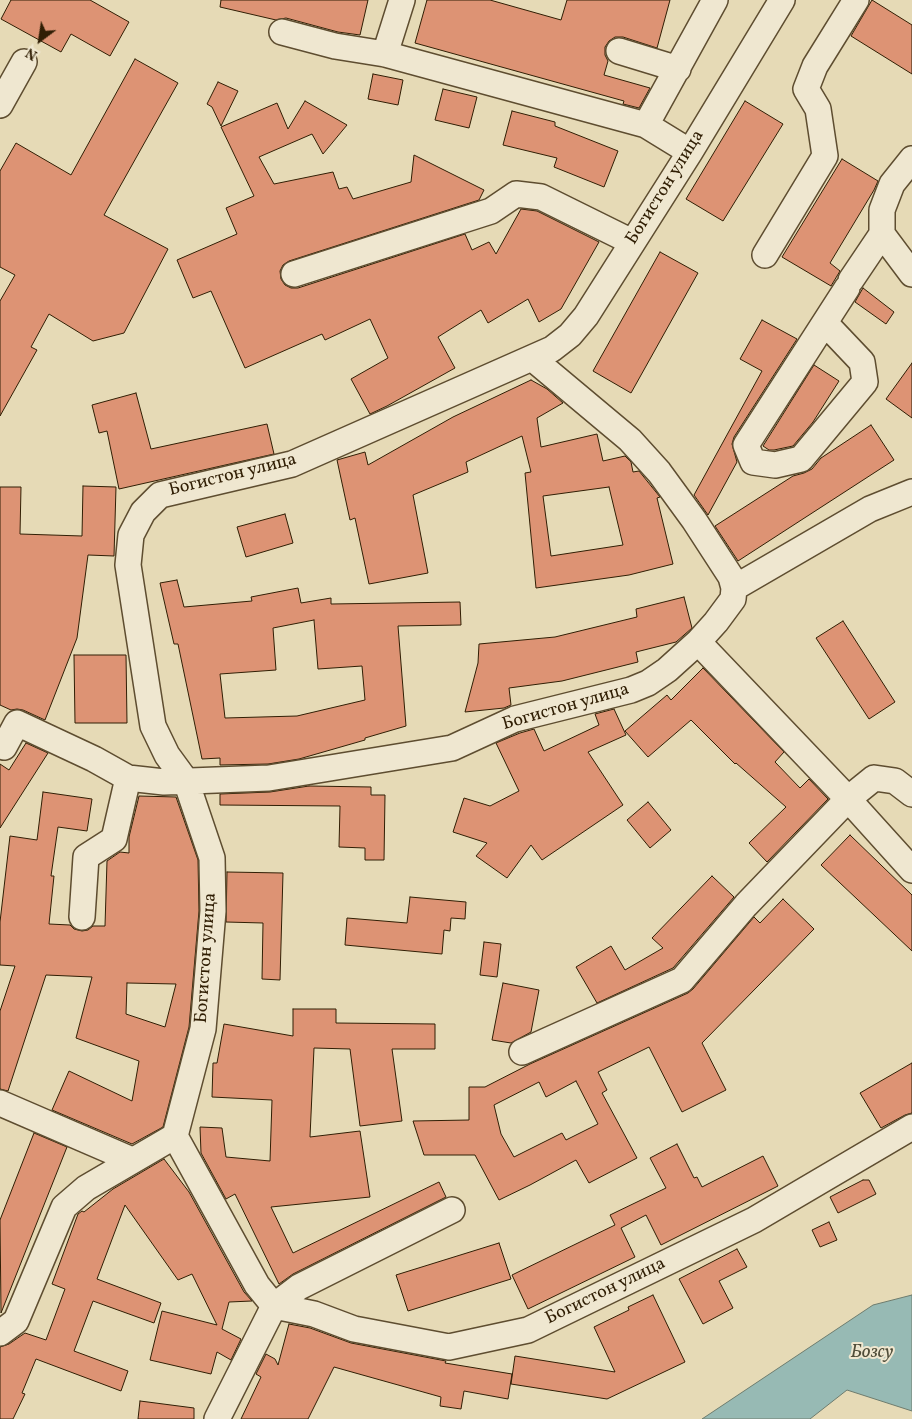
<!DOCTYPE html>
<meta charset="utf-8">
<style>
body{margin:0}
#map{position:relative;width:912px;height:1419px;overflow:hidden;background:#e6dab6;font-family:Vollkorn,serif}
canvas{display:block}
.north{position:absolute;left:15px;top:15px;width:50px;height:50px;-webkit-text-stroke:4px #efe7d0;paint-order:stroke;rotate:211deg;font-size:14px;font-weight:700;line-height:20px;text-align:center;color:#301e04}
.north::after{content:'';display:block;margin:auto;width:18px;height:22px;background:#301e04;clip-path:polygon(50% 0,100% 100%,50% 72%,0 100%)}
</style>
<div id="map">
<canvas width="912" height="1419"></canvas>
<div class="north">N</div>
</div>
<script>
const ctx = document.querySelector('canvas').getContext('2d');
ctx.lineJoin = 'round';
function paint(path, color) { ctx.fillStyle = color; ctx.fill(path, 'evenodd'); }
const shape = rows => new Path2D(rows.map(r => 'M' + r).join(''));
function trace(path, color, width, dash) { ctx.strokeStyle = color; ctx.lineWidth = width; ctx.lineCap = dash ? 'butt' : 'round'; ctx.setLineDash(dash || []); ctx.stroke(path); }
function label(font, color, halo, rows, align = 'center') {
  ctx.font = font + ' Vollkorn,serif'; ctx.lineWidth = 4; ctx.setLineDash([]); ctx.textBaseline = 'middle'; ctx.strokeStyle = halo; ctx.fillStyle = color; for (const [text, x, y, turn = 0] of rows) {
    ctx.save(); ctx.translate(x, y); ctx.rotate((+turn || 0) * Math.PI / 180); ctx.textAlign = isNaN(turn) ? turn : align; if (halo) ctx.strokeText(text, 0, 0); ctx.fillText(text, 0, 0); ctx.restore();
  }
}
const water = shape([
 [912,1295,912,1411,847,1390,810,1419,702,1419,873,1305,912,1295]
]);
paint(water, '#97bab4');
trace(water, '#6e7c6e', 1);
const building = shape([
 [11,0,90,0,129,22,110,56,71,34,61,52,1,19,11,0],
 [221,0,368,0,360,35,338,32,286,18,276,20,220,7,221,0],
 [427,0,490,0,561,20,567,0,670,0,657,48,623,37,615,37,609,41,605,47,605,55,608,61,604,75,650,88,639,108,623,104,624,101,415,43,427,0],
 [872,0,912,25,912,74,851,36,872,0],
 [135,59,178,83,104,215,168,249,124,333,93,341,49,314,31,347,37,350,0,416,0,301,15,275,0,267,0,171,16,143,71,175,135,59],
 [373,74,403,80,398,105,368,99,373,74],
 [218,82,238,91,221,126,212,107,207,104,218,82],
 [443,89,477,97,469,128,435,120,443,89],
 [305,101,347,125,323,154,312,134,259,157,274,184,333,172,339,189,347,187,353,199,411,182,414,155,484,190,479,200,289,261,283,265,280,271,281,279,285,285,291,288,298,288,465,234,472,250,489,242,496,254,521,209,537,211,599,242,561,309,539,322,528,299,488,323,481,310,438,337,455,368,387,406,370,414,351,379,388,358,370,319,325,340,322,334,245,368,211,291,193,298,177,260,237,234,226,208,254,196,221,127,277,103,288,129,305,101],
 [745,101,783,124,723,221,686,199,745,101],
 [512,111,555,122,555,126,618,151,604,187,554,167,557,158,503,145,512,111],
 [842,159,878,181,874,190,830,263,840,271,831,286,782,257,842,159],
 [660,252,698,273,631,393,593,371,660,252],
 [863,288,894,312,886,324,855,302,863,288],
 [762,320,797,339,734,437,732,444,737,462,708,515,694,495,762,371,740,359,762,320],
 [912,363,912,418,886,399,912,363],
 [814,365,839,381,813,422,793,446,774,450,769,450,763,446,814,365],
 [531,380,547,389,563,403,537,418,541,447,597,434,603,461,625,456,631,462,633,472,639,471,660,497,657,498,673,564,629,575,536,588,525,473,531,472,522,436,466,462,468,472,413,495,428,573,369,584,355,518,350,520,337,460,365,452,368,465,453,417,531,380],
 [609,487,623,545,551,556,543,496,609,487],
 [136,393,151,449,267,424,274,454,119,489,107,431,99,433,92,405,136,393],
 [871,425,894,460,738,561,715,526,793,476,804,473,812,469,821,458,871,425],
 [83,486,116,487,114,556,88,555,77,638,45,720,23,710,17,709,11,710,0,705,0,487,21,487,20,534,82,536,83,486],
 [285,514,293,543,246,557,237,527,285,514],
 [177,580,184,607,252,601,251,597,298,588,301,603,331,598,331,604,460,602,461,625,398,626,406,726,365,738,365,740,299,759,268,764,220,765,220,758,202,759,178,644,174,644,160,583,177,580],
 [314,620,318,669,362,666,365,700,297,716,225,718,220,674,276,670,273,628,314,620],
 [684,597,692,628,676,642,636,652,638,662,562,681,509,688,511,705,504,708,465,712,478,663,479,644,555,637,637,617,636,609,684,597],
 [843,621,895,702,869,719,816,638,843,621],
 [74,655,126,655,127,723,75,723,74,655],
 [703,668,784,752,775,762,800,788,809,779,828,799,767,862,749,843,786,807,736,763,735,764,691,720,648,757,625,731,667,695,671,700,703,668],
 [614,709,626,735,588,752,623,805,542,860,531,845,507,878,476,856,487,843,453,832,464,798,490,806,519,791,496,743,520,733,534,729,544,751,599,725,595,714,614,709],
 [26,743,48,753,0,828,0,764,9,770,26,743],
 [309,786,371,787,371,795,385,795,384,860,365,860,365,848,339,847,340,806,220,805,220,794,270,792,309,786],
 [43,792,92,799,87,831,58,827,51,876,54,876,49,924,70,925,74,929,82,931,88,930,93,926,105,926,107,861,120,852,129,853,129,837,139,796,176,797,198,860,199,911,189,1027,163,1127,132,1144,52,1110,69,1071,132,1101,139,1061,76,1038,92,977,46,975,8,1091,0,1089,0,1011,15,966,0,965,0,922,10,836,37,840,43,792],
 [127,983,176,984,165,1027,126,1014,127,983],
 [648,802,671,830,650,848,627,820,648,802],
 [850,835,912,895,912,951,821,865,850,835],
 [227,872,283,873,280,980,262,979,263,923,226,922,227,872],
 [712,876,734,897,673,968,597,1003,576,967,611,946,625,970,663,948,652,938,712,876],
 [410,897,466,902,465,919,451,918,450,931,444,930,442,954,345,945,347,918,407,923,410,897],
 [783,899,814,929,702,1043,726,1090,682,1112,649,1047,598,1072,607,1090,602,1093,637,1158,589,1183,576,1160,530,1185,499,1200,475,1155,424,1155,413,1121,469,1120,469,1087,485,1087,530,1064,688,993,693,989,754,917,760,923,783,899],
 [576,1081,598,1124,566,1140,562,1133,514,1157,501,1134,494,1105,539,1082,546,1097,576,1081],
 [484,942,501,944,497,977,480,975,484,942],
 [503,983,539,990,531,1032,511,1043,492,1040,503,983],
 [293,1009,336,1009,336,1023,435,1024,435,1049,392,1049,402,1121,360,1126,350,1049,314,1048,310,1137,360,1131,370,1197,271,1207,293,1253,439,1182,446,1197,293,1274,279,1284,235,1194,226,1199,201,1153,200,1127,222,1128,226,1157,270,1161,272,1100,212,1097,213,1063,217,1063,224,1024,293,1036,293,1009],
 [912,1063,912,1113,905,1115,881,1128,860,1093,912,1063],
 [34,1133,67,1147,1,1313,0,1220,34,1133],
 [677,1144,694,1178,697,1177,702,1187,763,1156,778,1186,661,1245,646,1215,621,1228,635,1257,528,1309,512,1275,615,1225,610,1215,666,1188,650,1158,677,1144],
 [164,1159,189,1192,244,1292,252,1301,229,1302,222,1329,241,1339,231,1360,217,1352,211,1374,150,1360,162,1311,217,1325,192,1274,178,1280,125,1205,97,1279,161,1303,154,1323,93,1301,74,1351,128,1371,121,1391,36,1359,22,1393,25,1394,13,1419,0,1419,0,1347,9,1344,25,1333,46,1340,65,1289,52,1284,78,1214,82,1211,84,1212,113,1189,164,1159],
 [863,1180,869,1180,876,1194,838,1213,830,1197,863,1180],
 [829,1222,837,1240,820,1247,812,1230,829,1222],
 [499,1243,511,1279,408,1311,396,1275,499,1243],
 [737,1249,747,1267,719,1281,733,1308,703,1324,679,1279,737,1249],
 [653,1295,685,1362,607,1399,511,1384,515,1356,615,1372,594,1327,629,1310,628,1307,653,1295],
 [289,1324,310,1328,351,1343,446,1361,445,1363,512,1374,508,1399,464,1391,461,1409,440,1406,441,1397,334,1367,308,1419,241,1419,261,1377,256,1374,266,1354,275,1359,278,1365,289,1324],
 [140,1401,194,1408,194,1419,138,1419,140,1401]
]);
paint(building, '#dd9374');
trace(building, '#301e04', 1);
const minor = shape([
 [282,32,335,46,385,54,646,125,690,152],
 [619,51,678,69],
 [385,54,402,0],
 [0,105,24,62],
 [646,125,715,0],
 [912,159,892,184,882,210,882,234,912,274],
 [765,255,825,156,818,109,806,89,815,66,856,0],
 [294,274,491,211,516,194,541,197,632,242],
 [851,280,882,234],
 [825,323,862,362,865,382,801,459,775,465,753,462,746,445,847,288],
 [734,588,870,509,912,492],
 [698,642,848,799,912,870],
 [4,747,17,723,94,759,128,778],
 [82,917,86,857,114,839,128,778,164,782,269,778,452,748,515,719,631,690,648,683,667,670,698,642,716,622,733,599,734,588,731,577,694,520,659,472,630,440,532,358],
 [522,1052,682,980,746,905,848,799,874,778,895,781,912,794],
 [0,1103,132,1160],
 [175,1136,257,1285,274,1306,314,1314,354,1329,449,1347,528,1330,754,1220,912,1127],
 [0,1333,16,1321,64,1207,86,1188,175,1136,203,1029,213,911,212,858,186,781,167,755,153,726,128,565,131,535,143,512,160,495,292,464,552,349,570,335,586,316,690,152,782,0],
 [217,1419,274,1306,299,1287,452,1210]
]);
trace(minor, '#5e4d30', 28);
trace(minor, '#efe7d0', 25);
label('18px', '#301e04', '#efe7d0', [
 ["Богистон улица",666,188,-58],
 ["Богистон улица",233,476,-14],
 ["Богистон улица",566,708,-16],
 ["Богистон улица",207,958,-86],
 ["Богистон улица",606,1292,-26]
]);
label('italic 19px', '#4f4d39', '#efe7d0', [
 ["Бозсу",872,1354]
]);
</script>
